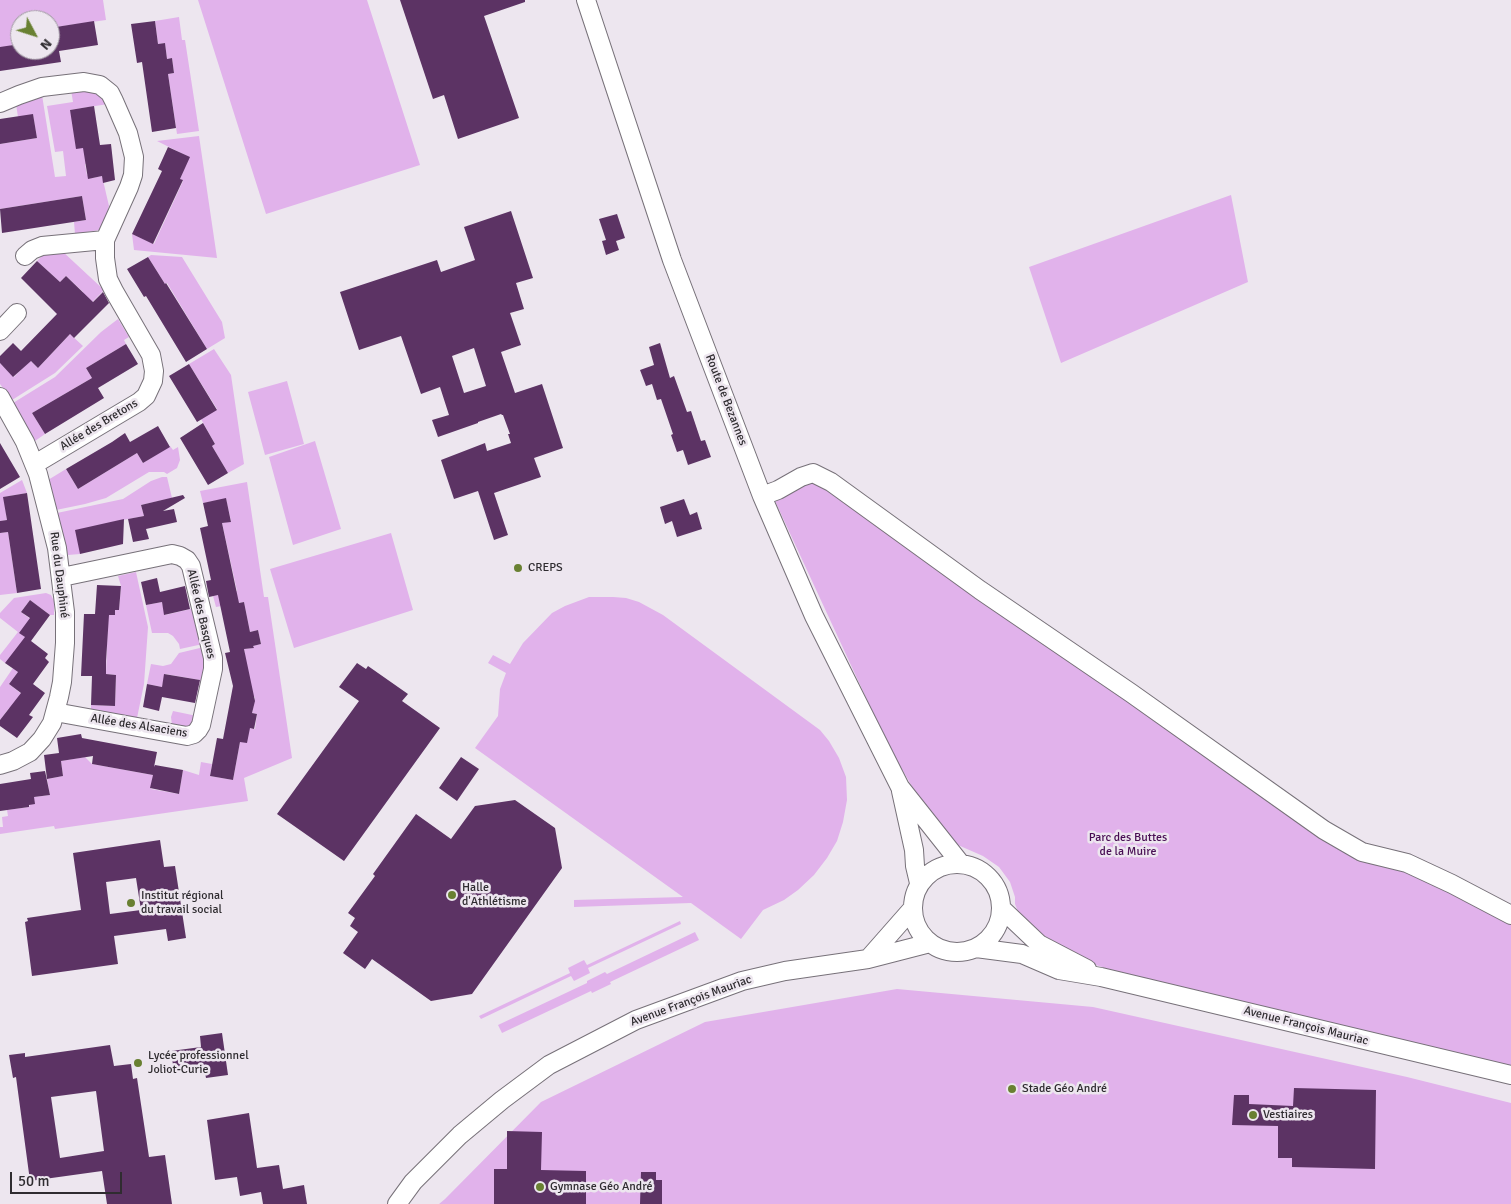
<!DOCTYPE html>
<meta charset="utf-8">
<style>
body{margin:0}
#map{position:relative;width:1511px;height:1204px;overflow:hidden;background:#ede6ef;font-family:Signika,sans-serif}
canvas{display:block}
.north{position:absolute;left:10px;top:10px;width:50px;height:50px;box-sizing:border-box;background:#ede6ef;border:1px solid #a19ca3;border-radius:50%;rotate:130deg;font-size:14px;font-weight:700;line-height:20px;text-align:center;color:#2f2c30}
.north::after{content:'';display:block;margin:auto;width:18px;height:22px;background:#698032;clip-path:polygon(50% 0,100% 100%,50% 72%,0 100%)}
.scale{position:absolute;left:10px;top:1172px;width:112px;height:22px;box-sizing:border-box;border:2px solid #2f2c30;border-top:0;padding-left:6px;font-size:15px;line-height:18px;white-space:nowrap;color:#2f2c30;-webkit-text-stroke:4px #ede6ef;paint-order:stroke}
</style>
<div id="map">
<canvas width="1511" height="1204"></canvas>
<div class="north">N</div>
<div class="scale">50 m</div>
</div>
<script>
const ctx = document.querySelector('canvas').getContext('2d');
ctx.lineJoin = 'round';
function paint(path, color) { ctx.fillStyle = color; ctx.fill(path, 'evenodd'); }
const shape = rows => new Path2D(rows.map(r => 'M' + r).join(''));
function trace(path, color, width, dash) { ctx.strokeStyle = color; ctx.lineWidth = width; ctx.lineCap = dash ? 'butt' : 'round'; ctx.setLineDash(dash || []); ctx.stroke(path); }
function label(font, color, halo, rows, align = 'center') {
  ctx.font = font + ' Signika,sans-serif'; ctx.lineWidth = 5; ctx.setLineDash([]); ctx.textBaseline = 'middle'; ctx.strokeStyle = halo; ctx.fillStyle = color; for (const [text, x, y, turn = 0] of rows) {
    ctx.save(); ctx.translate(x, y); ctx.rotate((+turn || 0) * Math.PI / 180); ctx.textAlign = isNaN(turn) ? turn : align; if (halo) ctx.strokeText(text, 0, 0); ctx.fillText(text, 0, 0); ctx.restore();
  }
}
paint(shape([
 [0,0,103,0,106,20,56,27,57,38,50,39,50,20,20,20,20,44,11,45,0,55],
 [198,0,367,0,420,165,266,214],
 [179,17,182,40,185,40,199,131,177,134,168,74,174,73,172,58,167,59,165,43,158,44,155,21],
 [85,88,100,92,108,104,70,110,87,147,89,163,85,164,87,175,91,174,92,178,102,176,109,206,103,227,99,230,75,234,74,222,86,220,82,196,0,209,0,144,37,138,33,115,18,117,16,104,42,95,55,177,66,176,63,151,55,152,47,106,73,102,71,90],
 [199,136,217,258,134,250,132,234,154,244,183,181,180,179,189,157,157,141],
 [1231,195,1248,282,1061,363,1029,267],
 [61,250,104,290,76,319,83,292,66,276,60,282,37,261,45,253],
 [151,255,182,257,222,322,225,338,207,349,167,283,165,284,148,257],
 [118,319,129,337,124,340,126,344,86,368,92,378,32,413,45,434,35,441,32,438,13,403,55,377,101,332],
 [70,334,83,346,55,373,12,400,0,384,0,363,14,377,30,360,38,368],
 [214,349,231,375,244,464,228,473,212,446,215,444,201,419,217,409,189,364],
 [287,381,304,444,265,455,248,392],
 [315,441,341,529,293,545,269,457],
 [170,446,173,450,178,447,180,460,177,468,167,474,164,472,149,472,106,498,85,504,56,510,48,480,66,469,78,489,137,453,143,463],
 [810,476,1297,815,1422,873,1511,917,1511,1066,1349,1030,1114,971,1093,964,1048,942,1021,919,1015,904,1015,897,1010,882,999,867,983,856,951,842,926,811,887,743,775,501,779,494],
 [162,477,167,477,172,498,141,505,144,516,113,522,80,554,68,555,57,513,123,499,151,481],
 [22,480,27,493,4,497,7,520,0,521,0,493],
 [247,482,264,597,268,597,292,758,244,778,248,801,55,829,54,826,0,834,0,827,3,827,2,817,8,816,7,810,29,807,34,797,50,795,47,779,63,776,61,761,85,757,92,764,153,775,151,789,179,794,183,770,199,775,201,762,212,764,210,776,233,780,240,742,250,728,255,729,257,714,252,713,255,697,232,693,239,656,245,655,244,649,253,648,253,646,261,644,258,630,250,632,244,602,216,607,213,596,237,591,222,523,231,521,226,499,203,503,200,491],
 [8,532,17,593,0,595,0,533],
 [391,533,413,610,294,648,270,569],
 [136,572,148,627,144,684,137,718,91,709,91,705,115,706,116,675,106,674,108,615,114,615,115,610,119,610,121,586,118,576],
 [46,593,51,595,54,601,54,615,50,615,30,600,21,612,33,621,20,633,37,646,5,663,0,659,0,655,18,632,0,618,0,613,14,598],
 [589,597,613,597,626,598,639,602,663,615,820,730,829,741,839,758,846,777,847,800,843,822,837,841,827,858,814,875,798,890,784,900,763,910,741,939,691,903,574,907,574,900,683,897,475,748,498,716,500,689,506,673,488,663,493,655,510,664,523,643,552,613,565,606],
 [162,602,165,615,195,608,203,644,180,649,179,644,173,636,168,633,152,633,146,605],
 [204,647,206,661,200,704,196,704,200,680,165,674,162,687,147,684,151,664,163,666,171,664,179,653],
 [13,668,18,672,9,684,28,699,18,714,9,708,0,720,0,687],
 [173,711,197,716,188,730,172,725,171,717],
 [680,921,681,924,588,968,590,973,574,981,571,976,481,1019,479,1016,570,973,568,968,584,960,587,965],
 [695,932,699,940,610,982,611,984,592,993,591,991,502,1033,498,1025,587,983,587,981,605,972,607,974],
 [897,989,1093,1007,1407,1077,1511,1103,1511,1204,439,1204,445,1199,541,1102,705,1022]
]), '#e1b2eb');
paint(shape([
 [400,0,525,0,525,2,484,16,519,118,458,139,444,95,433,99],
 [94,21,98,45,59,51,61,62,0,71,0,47,20,44,20,50,50,50,50,39,57,38,56,27],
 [155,21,158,44,165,43,167,59,172,58,174,73,168,74,176,128,152,132,142,62,137,63,131,24],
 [94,106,100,145,111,144,115,180,103,183,102,176,88,179,83,148,76,149,70,110],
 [33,114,37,138,0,144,0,119],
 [168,147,190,157,180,179,183,180,153,244,132,234,162,171,158,169],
 [82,196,86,220,2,233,0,209],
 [511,211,533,278,516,283,524,309,510,313,521,345,501,352,515,393,542,384,563,448,534,458,541,477,494,493,508,535,494,540,478,491,454,499,441,460,485,443,487,451,511,443,508,434,510,434,503,415,502,415,501,414,478,422,478,423,438,437,432,420,449,415,440,387,421,394,401,336,359,350,340,292,437,260,441,272,475,260,464,227],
 [474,348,486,386,464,393,452,356],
 [617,214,625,238,616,241,619,250,606,255,602,241,606,240,599,219],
 [148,257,165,284,166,283,207,349,186,362,146,296,144,297,127,269],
 [37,261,60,282,66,276,93,302,103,292,109,303,74,338,70,334,38,368,31,361,13,377,0,363,0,356,13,343,21,351,57,314,21,278],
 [660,343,670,378,674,376,687,412,691,411,701,441,705,440,711,457,688,465,683,450,677,452,671,435,673,434,661,399,657,400,652,384,646,386,640,370,654,365,649,347],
 [126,344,138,364,98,388,104,398,45,434,32,413,92,378,86,368],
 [189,364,217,410,197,422,169,376],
 [203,423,215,444,212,446,228,473,208,485,180,438],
 [158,426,170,447,143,463,137,453,78,489,66,469,112,442,125,433,130,442],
 [0,443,20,477,0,489],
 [27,493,41,589,17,593,8,532,0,533,0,521,7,520,3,497],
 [183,495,185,498,163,511,174,509,177,522,146,529,149,539,133,542,128,519,144,516,141,505],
 [226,498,231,522,222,523,239,603,244,602,250,632,258,630,261,644,253,646,254,648,244,649,255,701,252,713,257,714,254,729,250,728,247,743,240,742,233,780,210,776,217,738,223,739,233,686,225,653,230,652,218,595,209,597,206,581,211,580,200,528,208,526,203,503],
 [684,499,690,515,697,512,702,529,677,537,672,521,665,524,660,507],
 [124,519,123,544,80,554,75,530],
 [157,578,160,592,185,586,190,609,164,615,162,602,146,605,141,582],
 [97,585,121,586,119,610,115,610,115,615,109,615,106,661,106,674,116,675,115,706,91,705,92,676,81,676,84,614,95,614],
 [30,600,50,615,31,641,48,654,45,658,49,662,33,684,45,693,29,715,33,717,17,738,0,726,0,720,21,693,9,684,18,672,5,663,25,637,19,633,30,618,21,612],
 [357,663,366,669,368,666,408,694,402,701,440,728,344,861,277,814,359,701,339,687],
 [164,674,200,680,195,703,162,697,159,711,143,707,147,684,162,687],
 [81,734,82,738,157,752,154,767,155,765,183,770,179,794,150,788,153,775,92,764,93,756,61,761,63,776,47,779,44,755,59,753,57,738],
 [461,757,479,769,457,801,439,788],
 [45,771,50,795,34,797,35,804,29,805,29,807,0,811,0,784,31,779,30,773],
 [515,800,555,828,562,868,472,994,431,1001,372,959,365,969,343,953,358,932,350,926,355,918,348,913,375,876,373,874,416,814,451,839,475,806],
 [160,840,164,867,175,866,186,938,168,941,166,929,114,936,118,964,32,976,25,922,28,921,27,918,81,910,73,853],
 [136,878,141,910,110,914,106,882],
 [222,1033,228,1075,206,1078,204,1068,174,1072,171,1051,201,1047,200,1036],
 [110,1045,114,1066,131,1064,133,1079,137,1078,149,1157,165,1155,172,1204,107,1204,102,1171,30,1181,16,1077,13,1078,9,1055,25,1053,25,1057],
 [96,1091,104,1151,60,1158,51,1097],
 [1294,1088,1376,1090,1375,1169,1292,1167,1292,1158,1278,1158,1278,1126,1232,1125,1234,1095,1249,1095,1249,1104,1293,1106],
 [249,1113,257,1168,279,1165,283,1189,304,1185,307,1204,263,1204,261,1192,240,1196,237,1177,215,1180,207,1120],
 [507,1131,542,1132,541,1170,586,1171,586,1204,494,1204,494,1169,507,1169],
 [641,1172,656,1172,656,1180,662,1180,662,1204,640,1204]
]), '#5c3364');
const minor = shape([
 [586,0,672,260,762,496,814,616,900,787,961,864],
 [0,103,19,95,42,87,84,82,100,85,110,93,114,101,128,133,134,157,133,175,129,187,105,240,105,258,108,279,114,291,151,355,154,371,153,381,146,396,139,402,35,464],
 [25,256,32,250,42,246,105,240],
 [0,331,17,313],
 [0,397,25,442,38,474,57,548,65,612,65,643,62,682,59,697,52,723,42,739,30,752,13,761,0,765],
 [762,496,778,490,801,477,813,473,831,482,980,590,1131,693,1324,830,1362,852,1407,863,1452,884,1511,915],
 [55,712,187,736,194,734,198,730,201,725,213,669,213,658,191,566,187,560,180,556,172,554,62,577],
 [901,791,914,850,915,866,919,883],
 '913 908a44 44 0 1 1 88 0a44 44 0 1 1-88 0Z',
 [1001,908,1039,944,1087,969],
 [976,948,1022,954,1059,970,1101,977,1511,1075],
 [868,959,912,909],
 [397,1204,413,1182,460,1135,502,1100,549,1065,636,1020,742,981,785,971,868,959,930,943]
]);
trace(minor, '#777179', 20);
trace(minor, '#fff', 18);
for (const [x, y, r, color] of [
 [518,568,5,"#698032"],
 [452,895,5,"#698032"],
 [131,903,5,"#698032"],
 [138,1063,5,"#698032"],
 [1012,1089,5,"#698032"],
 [1253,1115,5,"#698032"],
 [540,1187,5,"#698032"]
]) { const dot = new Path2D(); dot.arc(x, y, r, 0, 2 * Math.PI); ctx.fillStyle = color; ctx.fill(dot); trace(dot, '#ede6ef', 2); }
label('12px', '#2f2c30', '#ede6ef', [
 ["Route de Bezannes",726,400,69],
 ["Allée des Bretons",99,425,-31],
 ["Rue du Dauphiné",59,575,83],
 ["Allée des Basques",201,614,77],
 ["Allée des Alsaciens",139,726,9],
 ["Avenue François Mauriac",691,1001,-20],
 ["Avenue François Mauriac",1306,1026,14]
]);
label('12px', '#2f2c30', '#ede6ef', [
 ["CREPS",528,568],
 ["Halle",462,888],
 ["d'Athlétisme",462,902],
 ["Institut régional",141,896],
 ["du travail social",141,910],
 ["Lycée professionnel",148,1056],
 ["Joliot-Curie",148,1070],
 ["Stade Géo André",1022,1089],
 ["Vestiaires",1263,1115],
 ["Gymnase Géo André",550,1187]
], 'left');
label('12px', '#480e53', '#ede6ef', [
 ["Parc des Buttes",1128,838],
 ["de la Muire",1128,852]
]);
</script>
